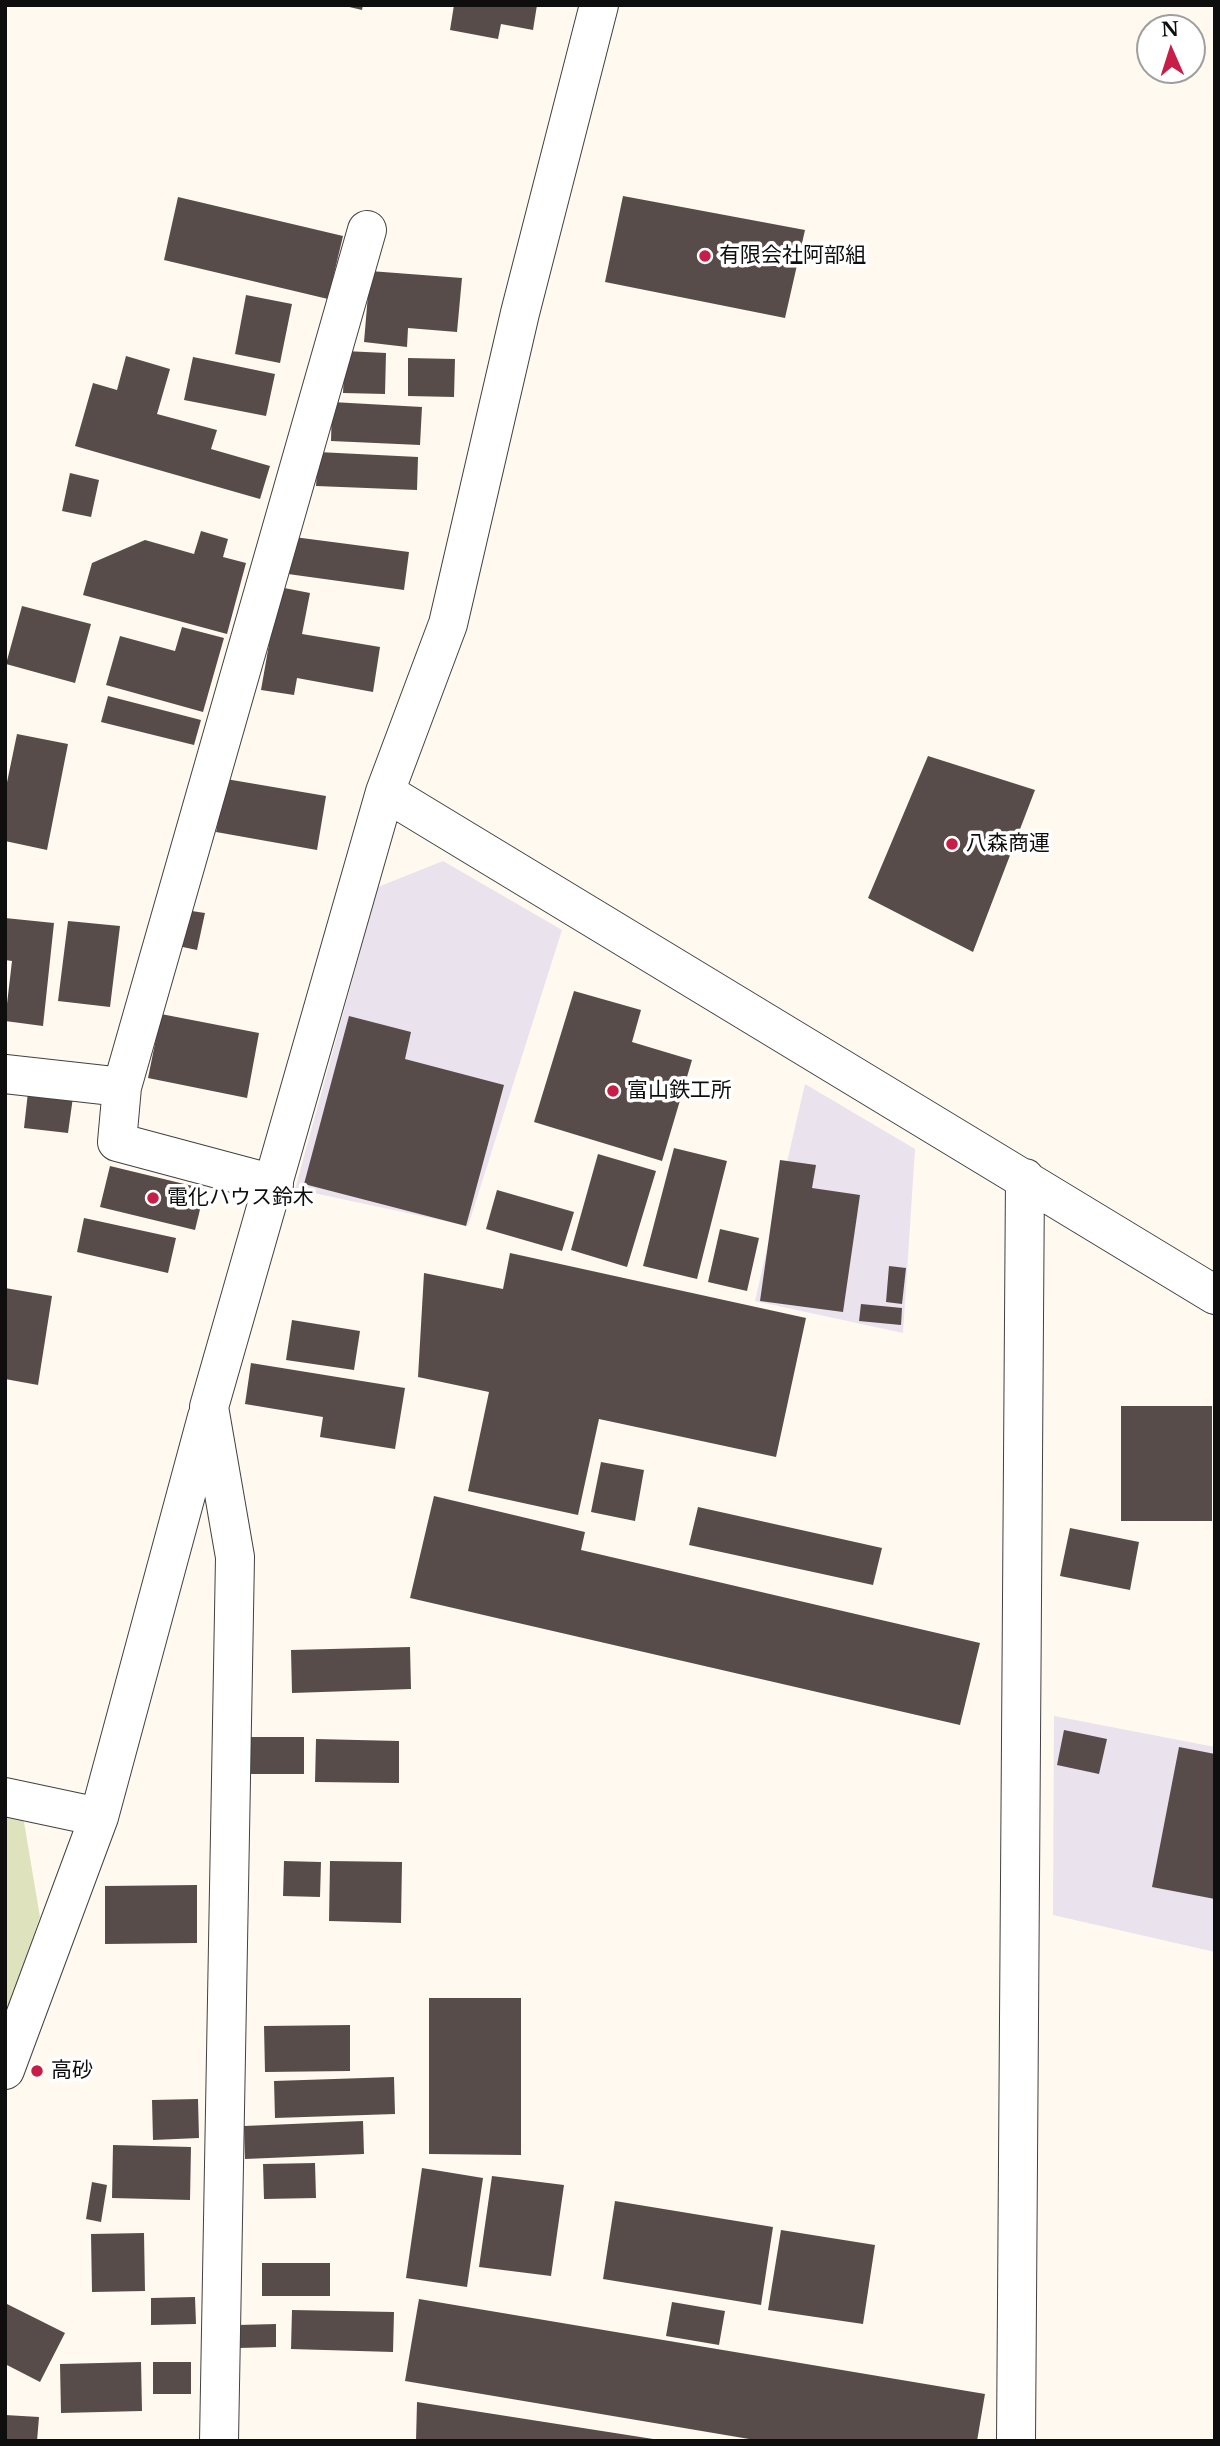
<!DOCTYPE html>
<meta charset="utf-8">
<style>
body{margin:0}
#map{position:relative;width:1220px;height:2446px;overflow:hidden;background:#fff9ef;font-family:"Libre Baskerville",serif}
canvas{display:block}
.frame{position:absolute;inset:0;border:7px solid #0e0e0e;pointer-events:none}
.north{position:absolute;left:1136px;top:14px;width:70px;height:70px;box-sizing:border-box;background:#fff;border:2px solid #9f9f9f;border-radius:50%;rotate:357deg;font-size:19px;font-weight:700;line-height:28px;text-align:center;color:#0e0e0e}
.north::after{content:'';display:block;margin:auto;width:24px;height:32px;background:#c71d47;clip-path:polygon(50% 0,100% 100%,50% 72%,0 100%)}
</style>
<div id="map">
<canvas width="1220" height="2446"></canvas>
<div class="frame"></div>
<div class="north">N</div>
</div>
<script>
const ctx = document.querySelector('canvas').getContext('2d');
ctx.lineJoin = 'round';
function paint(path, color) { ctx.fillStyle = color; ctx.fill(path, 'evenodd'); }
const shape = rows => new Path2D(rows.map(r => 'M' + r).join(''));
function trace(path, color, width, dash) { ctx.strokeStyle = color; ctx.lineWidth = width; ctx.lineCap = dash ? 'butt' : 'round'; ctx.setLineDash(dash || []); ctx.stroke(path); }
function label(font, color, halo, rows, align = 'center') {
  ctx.font = font + ' "Libre Baskerville","Noto Sans JP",serif'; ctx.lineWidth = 7; ctx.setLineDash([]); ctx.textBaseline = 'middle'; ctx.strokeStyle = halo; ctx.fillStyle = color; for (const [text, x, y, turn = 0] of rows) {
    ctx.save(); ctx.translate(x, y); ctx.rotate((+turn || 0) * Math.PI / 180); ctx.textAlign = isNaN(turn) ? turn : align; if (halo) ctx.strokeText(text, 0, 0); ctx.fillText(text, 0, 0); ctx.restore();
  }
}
paint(shape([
 [443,861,562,930,468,1226,295,1189,378,887],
 [805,1084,915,1149,903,1333,755,1301],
 [1054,1716,1215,1747,1215,1952,1053,1915]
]), '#eae2ed');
paint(shape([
 [5,1812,23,1816,40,1917,5,2016]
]), '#dee3be');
paint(shape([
 [341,5,363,5,362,10],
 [454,5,537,5,533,30,501,24,498,39,450,30],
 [623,196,805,230,785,318,605,282],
 [178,197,343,236,328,299,164,260],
 [370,271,462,278,457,332,408,328,407,347,364,342],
 [246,295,292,304,280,363,235,354],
 [345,351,386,353,385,394,343,393],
 [126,356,170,369,157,414,217,430,211,449,270,466,260,499,75,446,93,383,117,390],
 [193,357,275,374,266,416,184,400],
 [408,358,455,359,454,397,408,396],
 [332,402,422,407,420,445,331,441],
 [318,452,418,457,417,490,316,486],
 [70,473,99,480,91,517,62,511],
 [201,531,228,539,223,557,246,563,227,634,83,595,92,563,145,540,194,554],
 [294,537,409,552,404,590,288,574],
 [279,587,310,593,302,634,380,647,373,692,297,678,294,695,261,690],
 [22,606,91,624,75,683,6,664],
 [182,627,224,638,203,712,106,685,120,636,175,651],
 [108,696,201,720,194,745,101,722],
 [17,734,68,744,47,850,5,841,5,792],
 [928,756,1035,790,973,952,868,898],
 [226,779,326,796,317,850,216,832],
 [185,910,205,913,197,950,178,946],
 [5,918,54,923,43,1026,5,1021,12,961,5,960],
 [68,921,120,926,110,1007,58,1001],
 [574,991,641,1010,632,1042,692,1060,662,1161,534,1122],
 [161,1014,259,1033,247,1098,148,1078],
 [349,1016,411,1032,405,1059,504,1085,466,1226,304,1184],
 [28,1092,73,1097,68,1133,24,1128],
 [674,1148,727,1161,697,1279,643,1266],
 [598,1154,656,1171,627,1267,571,1250],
 [780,1160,816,1165,812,1188,860,1195,843,1312,760,1301],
 [110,1166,205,1189,195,1230,100,1207],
 [497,1190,574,1212,562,1251,486,1229],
 [84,1218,176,1238,168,1273,77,1252],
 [720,1229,759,1238,747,1291,708,1282],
 [510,1253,806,1318,776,1457,599,1419,578,1515,468,1491,489,1392,418,1377,424,1273,503,1289],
 [889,1266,906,1268,902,1304,886,1302],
 [5,1288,52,1296,38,1385,5,1379],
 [861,1304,902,1308,901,1325,859,1321],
 [292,1320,360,1331,354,1370,286,1360],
 [251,1363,405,1388,395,1449,320,1437,323,1417,245,1404],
 [1121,1406,1212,1406,1212,1521,1121,1521],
 [601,1462,644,1470,635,1521,591,1512],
 [434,1496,585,1532,581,1550,980,1643,960,1725,410,1598],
 [698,1507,882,1548,873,1585,689,1545],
 [1070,1528,1139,1542,1130,1590,1060,1576],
 [410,1647,411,1689,292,1693,291,1650],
 [1064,1730,1107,1739,1099,1774,1057,1765],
 [244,1737,304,1737,304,1774,244,1774],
 [316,1739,399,1741,399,1783,315,1782],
 [1179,1747,1215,1754,1215,1899,1152,1887],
 [284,1861,321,1862,320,1897,283,1896],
 [330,1861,402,1862,401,1923,329,1921],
 [197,1885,197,1943,105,1944,105,1886],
 [429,1998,521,1998,521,2155,429,2154],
 [350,2025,350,2071,265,2072,264,2026],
 [394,2077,395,2114,275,2118,274,2081],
 [198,2099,199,2138,153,2140,152,2100],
 [363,2121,364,2154,245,2159,244,2126],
 [113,2145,191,2147,190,2200,112,2198],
 [315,2163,316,2198,264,2199,263,2164],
 [422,2168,483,2178,467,2287,406,2278],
 [492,2176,564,2185,551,2276,479,2267],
 [92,2182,107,2185,101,2222,86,2219],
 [615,2201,773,2227,761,2305,603,2279],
 [781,2230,875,2245,863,2324,768,2310],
 [144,2233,145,2291,92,2292,91,2234],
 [262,2263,330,2263,330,2296,262,2296],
 [195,2297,196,2324,151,2325,151,2298],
 [419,2299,985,2394,977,2441,761,2441,405,2381],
 [672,2302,725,2311,719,2345,666,2336],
 [5,2303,65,2333,40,2382,5,2364],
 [292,2310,394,2312,393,2352,291,2349],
 [276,2324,276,2347,239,2348,238,2325],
 [141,2362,142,2411,61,2413,60,2364],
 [153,2362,191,2362,191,2394,153,2394],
 [417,2402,653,2439,653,2441,416,2441],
 [5,2415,39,2417,37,2441,5,2441]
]), '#584c4a');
const minor = shape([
 [385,792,1215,1295],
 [5,1074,122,1087,117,1142,274,1184],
 [122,1087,367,230],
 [5,1797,99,1817],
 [5,2070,99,1817,207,1417],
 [219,2441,235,1557,209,1407,385,792,448,624,520,313,599,5],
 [1016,2441,1025,1178]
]);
trace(minor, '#414141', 40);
trace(minor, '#fff', 38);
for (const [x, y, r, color] of [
 [705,256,7,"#c71d47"],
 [952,844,7,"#c71d47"],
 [613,1091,7,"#c71d47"],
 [153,1198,7,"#c71d47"],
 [37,2071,7,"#c71d47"]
]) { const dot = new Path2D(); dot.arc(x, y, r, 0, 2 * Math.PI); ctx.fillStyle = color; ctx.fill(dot); trace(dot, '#fff', 2.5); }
label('21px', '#0e0e0e', '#fff', [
 ["有限会社阿部組",719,256],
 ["八森商運",966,844],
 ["富山鉄工所",627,1091],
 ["電化ハウス鈴木",167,1198],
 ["高砂",51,2071]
], 'left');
</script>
